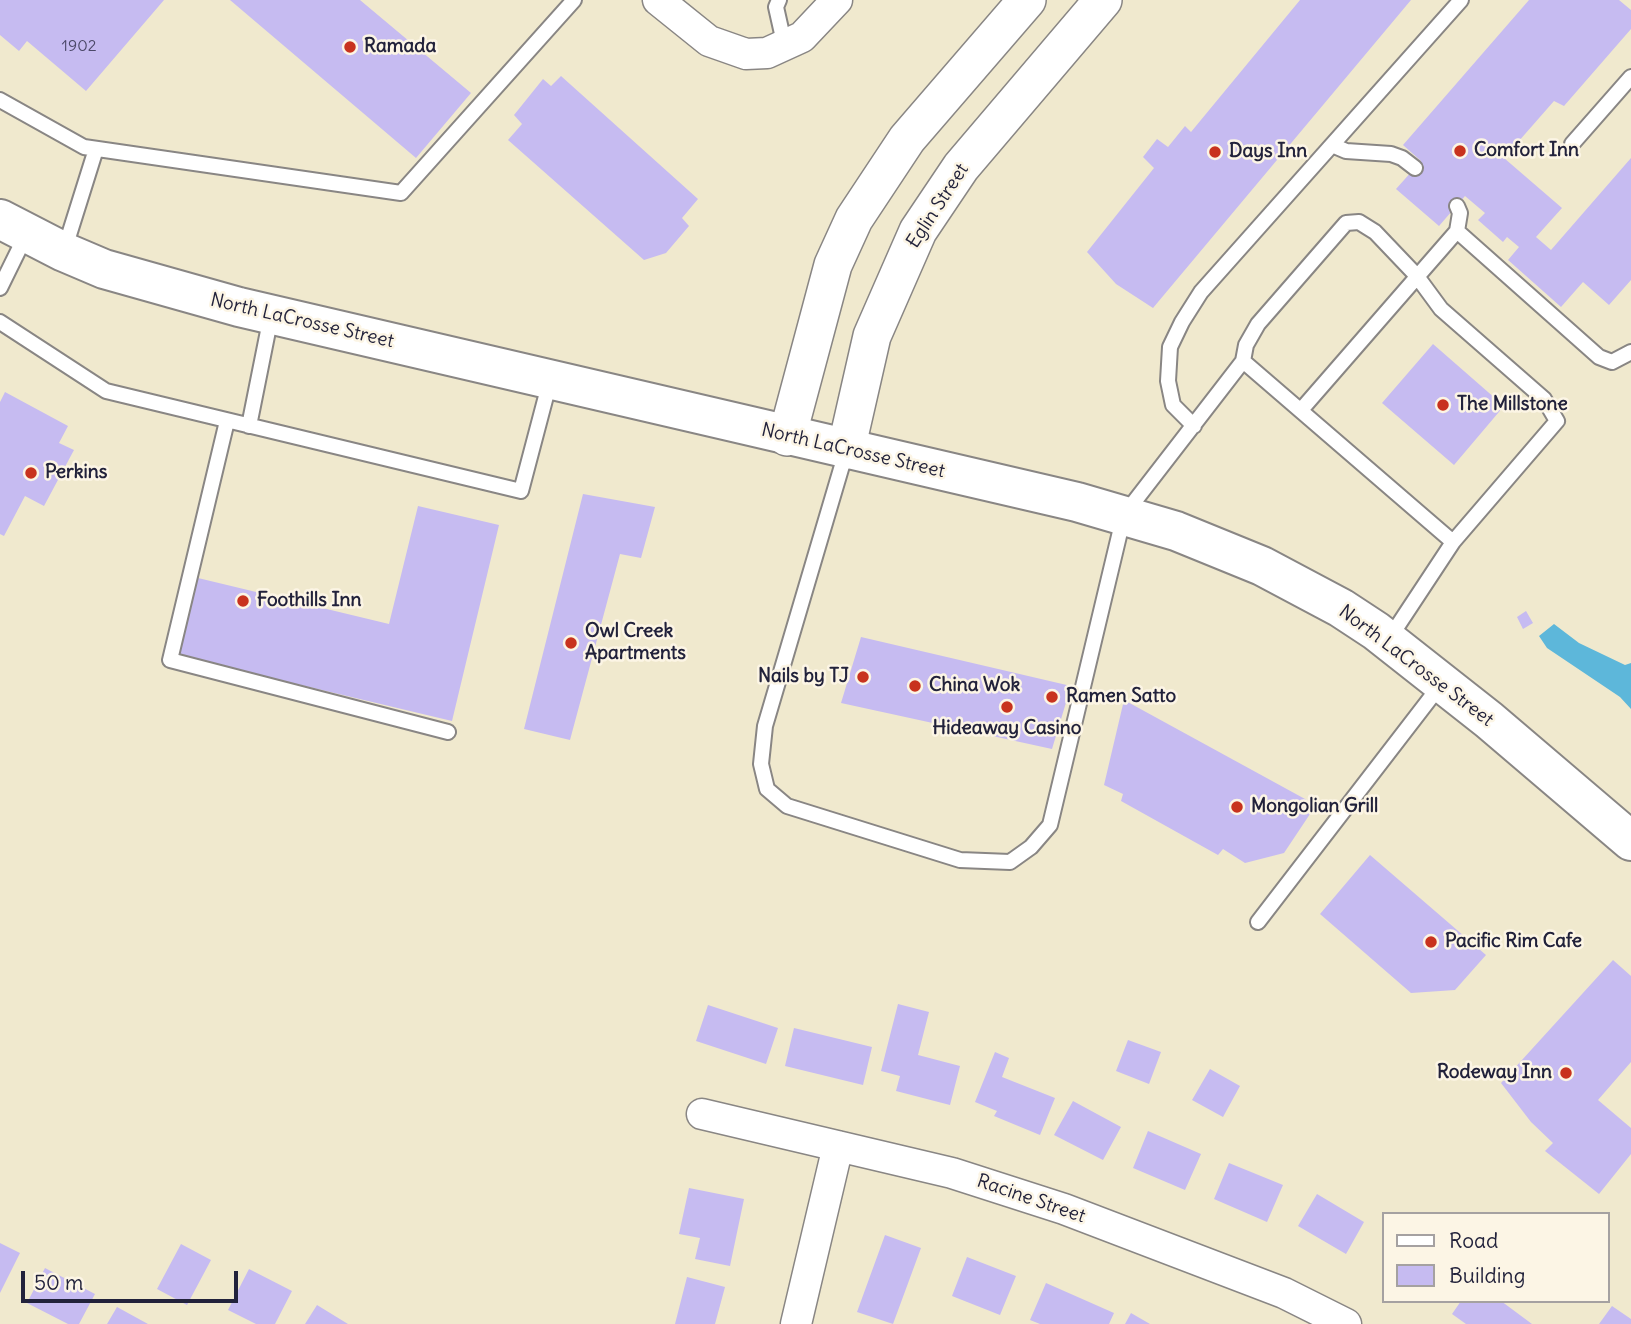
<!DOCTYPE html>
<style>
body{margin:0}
#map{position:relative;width:1631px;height:1324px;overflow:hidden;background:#f0e9ce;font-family:Delius,sans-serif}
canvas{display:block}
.legend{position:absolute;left:1382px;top:1212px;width:228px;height:91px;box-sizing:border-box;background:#fcf5e5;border:2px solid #a5a1a1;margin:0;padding:9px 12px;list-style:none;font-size:21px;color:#22223b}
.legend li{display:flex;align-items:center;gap:14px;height:35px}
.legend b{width:35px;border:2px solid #a5a1a1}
.scale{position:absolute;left:21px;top:1271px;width:217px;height:32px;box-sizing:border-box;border:4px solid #22223b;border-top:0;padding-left:9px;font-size:21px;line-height:24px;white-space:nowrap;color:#22223b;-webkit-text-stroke:5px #fcf5e5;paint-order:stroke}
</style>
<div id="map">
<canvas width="1631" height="1324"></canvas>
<ul class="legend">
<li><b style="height:9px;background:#fff"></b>Road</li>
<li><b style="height:19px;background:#c6bbf1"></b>Building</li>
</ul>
<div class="scale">50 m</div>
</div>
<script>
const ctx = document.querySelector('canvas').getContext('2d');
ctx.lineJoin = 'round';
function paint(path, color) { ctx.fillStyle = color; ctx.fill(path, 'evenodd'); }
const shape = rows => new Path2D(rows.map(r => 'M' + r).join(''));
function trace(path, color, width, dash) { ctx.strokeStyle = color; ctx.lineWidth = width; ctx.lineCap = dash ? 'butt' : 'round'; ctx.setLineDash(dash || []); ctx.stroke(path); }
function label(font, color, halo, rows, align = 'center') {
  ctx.font = font + ' Delius,sans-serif'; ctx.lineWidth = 5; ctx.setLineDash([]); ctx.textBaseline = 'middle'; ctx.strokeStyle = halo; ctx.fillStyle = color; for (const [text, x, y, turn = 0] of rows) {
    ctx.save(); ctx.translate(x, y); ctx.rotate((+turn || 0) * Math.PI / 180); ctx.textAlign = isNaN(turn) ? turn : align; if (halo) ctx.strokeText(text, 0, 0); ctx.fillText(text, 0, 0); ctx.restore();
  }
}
paint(shape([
 [1554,624,1579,643,1625,665,1631,663,1631,709,1620,697,1547,648,1539,636]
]), '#5db7da');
paint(shape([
 [0,0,164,0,86,91,27,41,19,51,0,35],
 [230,0,360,0,471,93,416,158],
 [1300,0,1411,0,1153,308,1116,284,1087,252,1154,168,1143,157,1157,139,1168,147,1185,126,1191,132],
 [1529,0,1619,0,1631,10,1631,29,1564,106,1554,101,1504,158,1562,208,1536,237,1551,250,1631,158,1631,280,1609,305,1583,282,1561,307,1508,260,1519,247,1507,237,1503,242,1478,220,1485,213,1465,196,1439,226,1396,189,1421,161,1403,145],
 [561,76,698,199,682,218,689,226,666,253,644,260,508,140,522,124,514,115,543,79,551,86],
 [1433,344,1504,406,1454,465,1382,403],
 [5,392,68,426,59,443,74,450,44,506,25,496,4,536,0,534,0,402],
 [583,494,655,507,641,558,620,554,570,740,524,729],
 [418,506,499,525,452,721,179,656,198,578,389,624],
 [1526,611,1533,623,1523,629,1517,617],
 [861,637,1071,686,1052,749,841,703],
 [1124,700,1316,805,1284,853,1245,863,1223,849,1218,855,1121,801,1123,794,1104,785],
 [1370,855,1486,955,1455,990,1411,993,1320,914],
 [1613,960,1631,976,1631,1062,1598,1100,1631,1128,1631,1154,1599,1194,1545,1151,1553,1143,1531,1122,1501,1083],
 [898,1004,929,1012,918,1055,960,1066,950,1105,896,1091,900,1076,881,1071],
 [708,1005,778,1028,766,1064,696,1041],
 [794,1028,872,1047,863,1085,785,1066],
 [1128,1040,1161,1052,1149,1084,1116,1071],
 [995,1052,1009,1058,1002,1077,1055,1098,1040,1135,994,1116,997,1111,975,1102],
 [1210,1069,1240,1086,1223,1117,1192,1100],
 [1073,1101,1121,1127,1103,1160,1054,1135],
 [1148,1131,1201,1154,1185,1190,1133,1168],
 [1229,1163,1283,1185,1267,1222,1214,1199],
 [689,1188,744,1199,730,1266,695,1259,700,1238,679,1234],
 [1317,1194,1364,1222,1346,1254,1298,1226],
 [885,1235,921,1248,893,1324,857,1312],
 [0,1243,20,1253,0,1293],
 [181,1244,211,1260,187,1305,157,1289],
 [967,1257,1016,1276,1000,1315,952,1296],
 [45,1268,95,1294,79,1324,68,1324,27,1303],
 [249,1269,292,1291,275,1324,256,1324,228,1310],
 [687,1277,725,1287,715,1324,675,1324],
 [1046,1283,1114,1313,1109,1324,1040,1324,1030,1320],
 [1461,1301,1501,1301,1532,1324,1466,1324,1452,1314],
 [317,1305,348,1324,305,1324],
 [1612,1306,1631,1319,1631,1324,1599,1324],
 [117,1307,148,1324,107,1324],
 [1131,1313,1150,1324,1125,1324]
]), '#c6bbf1');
const service = shape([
 [779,0,776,7,785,47],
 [0,100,84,147,401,193,574,0],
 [1572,144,1631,77],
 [1332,145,1346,151,1391,154,1402,158,1415,168],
 [1457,206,1460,213,1457,231],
 [64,251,96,149],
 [0,288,26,235],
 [0,322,106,391,521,491,550,381],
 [1243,361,1453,542],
 [1301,410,1457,231,1599,357,1612,362,1631,352],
 [227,421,170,660,448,732],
 [249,426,271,316],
 [1194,426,1173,405,1168,381,1170,347,1182,322,1201,292,1461,0],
 [846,452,765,726,761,764,767,789,787,806,960,860,1010,862,1031,847,1050,825,1124,515,1243,361,1246,345,1258,324,1346,223,1359,222,1375,232,1416,275,1441,309,1544,399,1557,421,1453,542,1389,639],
 [1258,922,1442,683]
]);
const minor = shape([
 [658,0,709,41,746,54,767,53,802,37,837,0],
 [702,1114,952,1173,1064,1209,1284,1293,1346,1324],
 [796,1324,838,1146]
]);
const tertiary = shape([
 [787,437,833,265,854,219,907,139,1027,0],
 [846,450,872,336,918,231,961,167,1103,0]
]);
const secondary = shape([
 [0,219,64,252,104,269,239,307,1077,502,1176,531,1262,566,1341,608,1376,631,1489,720,1631,841]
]);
trace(service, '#898684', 18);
trace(minor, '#898684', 33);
trace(tertiary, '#898684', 40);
trace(secondary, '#898684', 42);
trace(service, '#fff', 14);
trace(minor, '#fff', 30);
trace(tertiary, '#fff', 37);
trace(secondary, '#fff', 38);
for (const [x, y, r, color] of [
 [350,47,7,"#c8321e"],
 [1460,151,7,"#c8321e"],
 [1215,152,7,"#c8321e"],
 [1443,405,7,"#c8321e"],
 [31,473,7,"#c8321e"],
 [243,601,7,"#c8321e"],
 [571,643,7,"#c8321e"],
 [863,677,7,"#c8321e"],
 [915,686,7,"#c8321e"],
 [1052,697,7,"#c8321e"],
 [1007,707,7,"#c8321e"],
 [1237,807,7,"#c8321e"],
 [1431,942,7,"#c8321e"],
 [1566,1073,7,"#c8321e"]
]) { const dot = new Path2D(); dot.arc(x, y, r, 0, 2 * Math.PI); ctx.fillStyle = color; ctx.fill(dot); trace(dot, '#fcf5e5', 2.5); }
label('16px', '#4b4868', null, [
 ["1902",79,46]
]);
label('bold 19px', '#22223b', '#fcf5e5', [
 ["Ramada",364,47],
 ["Comfort Inn",1474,151],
 ["Days Inn",1229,152],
 ["The Millstone",1457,405],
 ["Perkins",45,473],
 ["Foothills Inn",257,601],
 ["Owl Creek",585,632],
 ["Apartments",585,654],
 ["Nails by TJ",849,677,"right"],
 ["China Wok",929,686],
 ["Ramen Satto",1066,697],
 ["Hideaway Casino",1007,729,"center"],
 ["Mongolian Grill",1251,807],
 ["Pacific Rim Cafe",1445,942],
 ["Rodeway Inn",1552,1073,"right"]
], 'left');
label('19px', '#22223b', '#fcf5e5', [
 ["Eglin Street",938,206,-57],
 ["North LaCrosse Street",302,321,13],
 ["North LaCrosse Street",853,451,13],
 ["North LaCrosse Street",1416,666,37],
 ["Racine Street",1031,1199,19]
]);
</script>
